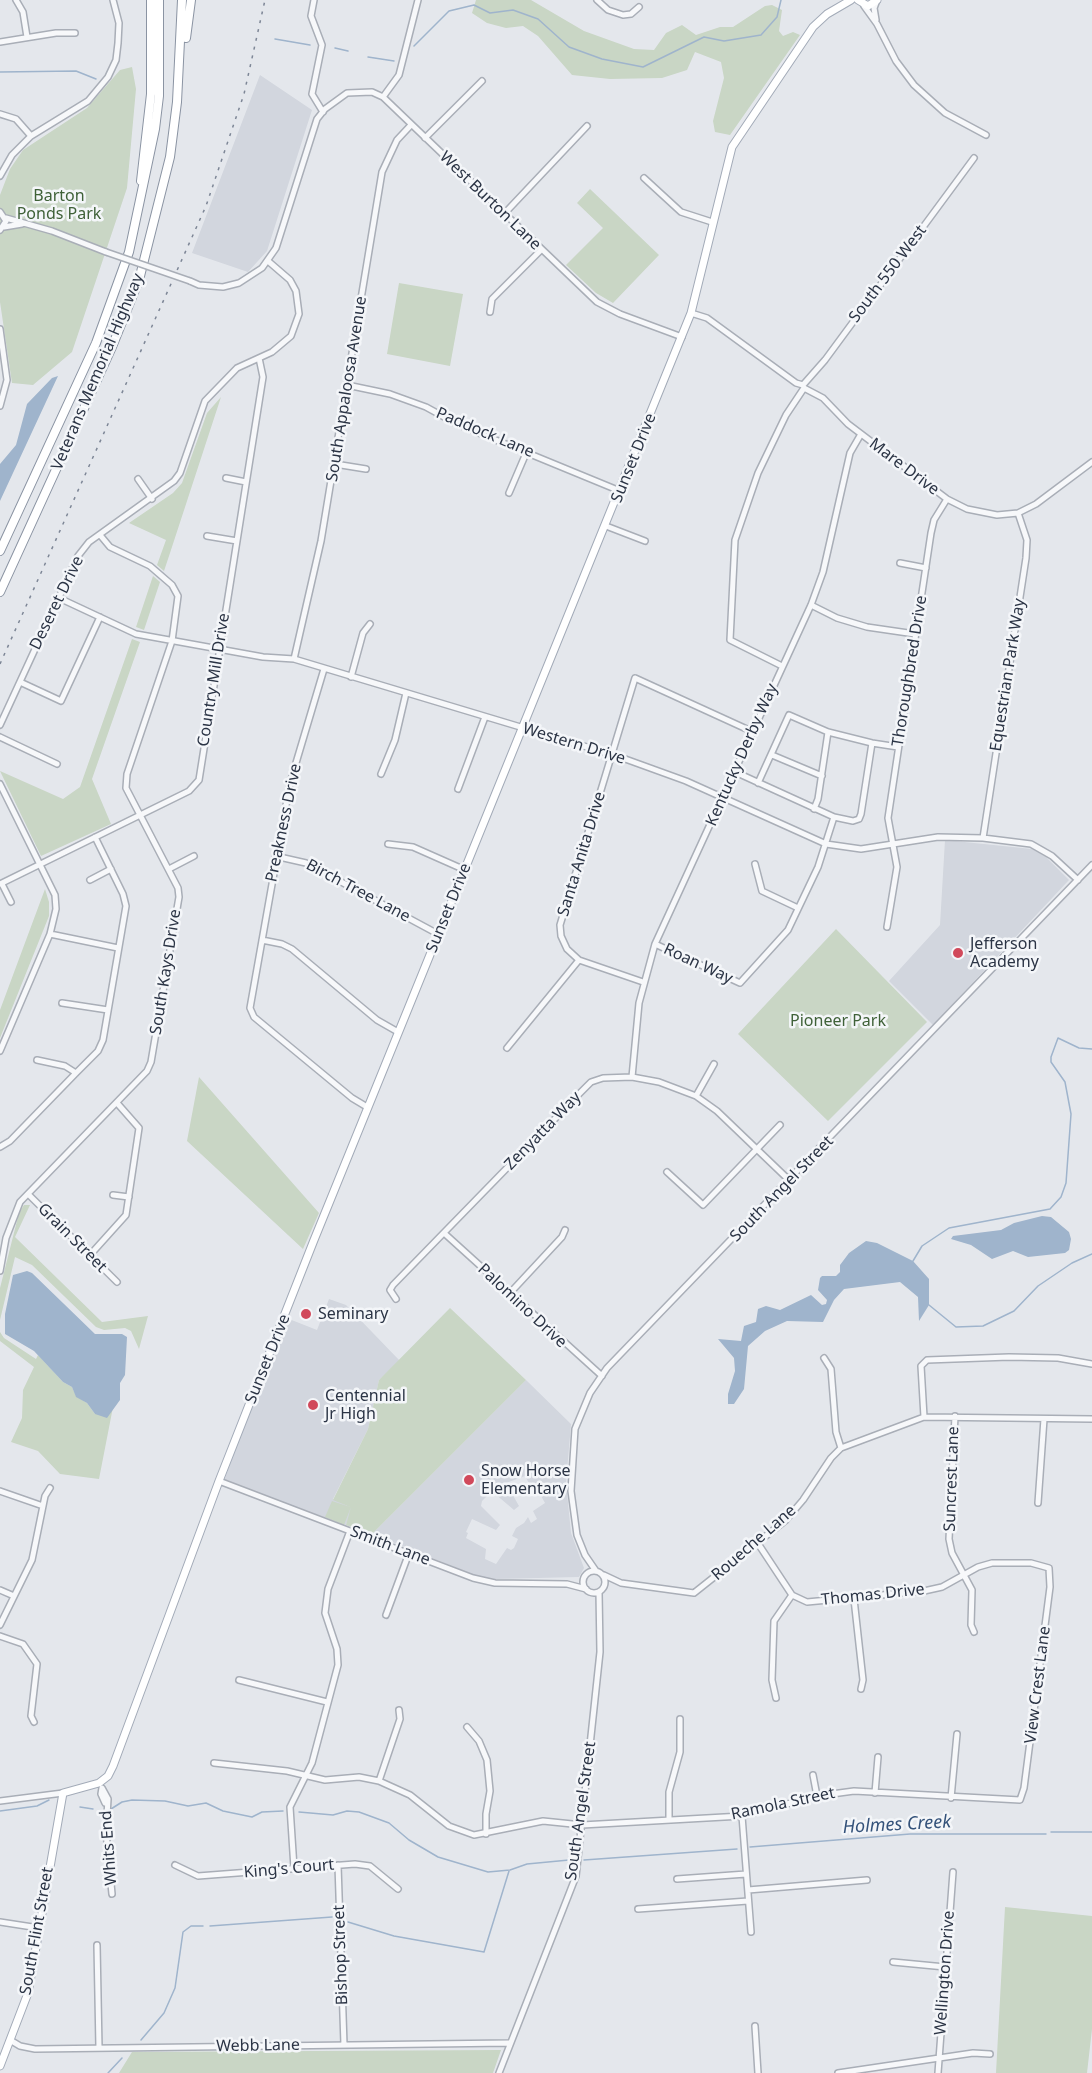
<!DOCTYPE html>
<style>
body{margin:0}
canvas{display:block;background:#e4e7ec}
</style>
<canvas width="1092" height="2073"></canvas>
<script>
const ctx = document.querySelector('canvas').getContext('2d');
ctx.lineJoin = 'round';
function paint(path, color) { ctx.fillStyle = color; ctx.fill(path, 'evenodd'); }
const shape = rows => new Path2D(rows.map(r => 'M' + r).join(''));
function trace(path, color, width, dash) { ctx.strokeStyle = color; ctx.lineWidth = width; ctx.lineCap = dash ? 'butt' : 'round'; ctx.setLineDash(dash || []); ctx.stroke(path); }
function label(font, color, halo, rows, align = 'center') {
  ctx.font = font + ' "Noto Sans",sans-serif'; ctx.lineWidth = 5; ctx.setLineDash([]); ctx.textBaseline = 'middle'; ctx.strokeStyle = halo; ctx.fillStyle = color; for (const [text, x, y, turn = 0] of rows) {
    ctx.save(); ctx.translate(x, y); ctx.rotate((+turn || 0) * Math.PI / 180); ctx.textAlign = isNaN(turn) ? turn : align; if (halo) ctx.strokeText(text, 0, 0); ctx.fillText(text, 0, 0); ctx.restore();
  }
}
paint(shape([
 [260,75,312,110,267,251,248,272,192,253],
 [945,840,1032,849,1046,857,1069,880,933,1025,889,981,940,925],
 [329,1299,346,1305,400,1361,379,1380,368,1429,333,1499,352,1508,346,1525,224,1481,284,1317,317,1330],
 [526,1380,571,1424,566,1483,571,1533,584,1568,579,1577,495,1579,477,1576,372,1534],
 [525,1476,536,1496,540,1494,545,1503,533,1511,537,1519,531,1523,528,1517,524,1523,516,1528,512,1536,518,1539,514,1548,511,1550,507,1548,496,1564,485,1559,486,1549,466,1538,468,1533,466,1532,472,1519,496,1530,500,1525,481,1506,482,1501,489,1494,494,1493,514,1510,519,1506,506,1483]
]), '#d2d6de');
paint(shape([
 [476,0,531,0,584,31,634,49,654,50,666,33,682,25,696,35,720,27,733,27,765,6,772,5,782,10,779,31,783,36,793,32,800,35,730,135,715,132,713,121,724,78,721,62,695,52,687,70,662,78,610,79,572,75,538,36,523,26,506,28,487,23,472,13],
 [132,67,136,89,127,188,72,352,33,385,12,383,0,302,0,195,10,169,23,150,87,108,120,70],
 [590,189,659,255,613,303,596,293,566,265,603,228,577,203],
 [399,283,463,294,450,366,387,354],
 [221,397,170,553,164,571,157,565,166,540,129,523,173,493,182,483,207,413],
 [153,576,160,582,144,630,136,627],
 [132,639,140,642,92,779,111,824,41,856,0,771,63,799,80,787],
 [45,889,49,902,49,916,0,1038,0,1010],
 [836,929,927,1022,828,1121,738,1034],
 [199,1077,319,1213,303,1249,187,1141],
 [24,1205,30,1205,15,1237,102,1322,148,1316,139,1349,131,1331,125,1328,104,1330,96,1327,32,1265,15,1257,0,1320,0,1288,19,1213],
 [450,1308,526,1380,372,1534,346,1525,351,1507,344,1525,325,1517,332,1501,350,1507,333,1500,368,1429,379,1380],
 [0,1332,4,1338,36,1359,38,1355,63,1382,72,1387,76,1396,87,1403,95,1414,113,1407,99,1479,60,1474,38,1451,11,1442,22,1418,23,1390,34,1367,0,1341],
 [1005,1907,1092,1916,1092,2029,1087,2073,996,2073],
 [501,2050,493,2073,119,2073,132,2052]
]), '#c9d6c5');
paint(shape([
 [58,376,0,501,0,464,16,445,27,404,52,378],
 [1042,1216,1051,1217,1069,1232,1071,1239,1069,1250,1065,1253,1028,1257,1013,1251,992,1259,971,1245,951,1239,953,1236,1001,1230,1014,1223],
 [866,1241,877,1243,913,1261,929,1279,929,1305,919,1321,918,1297,900,1282,844,1289,834,1300,823,1322,787,1321,765,1331,748,1346,744,1389,734,1404,728,1404,728,1394,735,1371,734,1358,718,1339,741,1341,744,1326,756,1322,758,1309,766,1306,780,1310,811,1295,822,1305,826,1304,827,1300,818,1290,820,1278,822,1276,836,1276,840,1272,840,1265,849,1253],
 [27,1271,32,1273,95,1334,122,1334,127,1337,125,1375,120,1383,120,1400,107,1418,95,1414,87,1403,76,1397,72,1387,63,1382,34,1351,5,1334,5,1314,13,1275]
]), '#9fb4cc');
trace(shape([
 [275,39,310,45],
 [414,46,449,11,474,5,490,13,513,10,538,19,569,47,602,59,643,67,704,37,724,41,761,35,777,17,781,0],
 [335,48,348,51],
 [368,57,394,61],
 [0,72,76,71,96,79],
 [913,1261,922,1246,949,1228,1050,1209,1061,1197,1066,1183,1071,1114,1065,1082,1051,1062,1051,1057,1058,1038,1079,1048,1092,1049],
 [929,1305,956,1327,983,1326,1014,1311,1038,1286,1072,1263,1092,1254],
 [80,1807,93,1809],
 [111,1809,122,1802,132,1800,165,1801,188,1806,206,1803,223,1811,252,1817,262,1812,283,1811],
 [0,1811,37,1806,49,1800],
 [299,1812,333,1815,347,1811,359,1812,389,1823,409,1840,438,1857,488,1872,510,1870,527,1864,569,1860],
 [1051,1832,1092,1832],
 [750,1847,910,1834,1046,1834],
 [584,1860,737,1849],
 [348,1922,394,1936,484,1952,509,1871],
 [210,1926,332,1917],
 [141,2040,164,2013,175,1988,183,1932,191,1926,203,1926],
 [108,2073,122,2058]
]), '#9fb4cc', 1.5);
const minor = shape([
 [16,0,23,12,27,37],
 [314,0,311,16,322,45,312,94,323,112],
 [597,0,608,10,623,15,631,14,639,7],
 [864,6,877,24,896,61,914,85,945,113,986,135],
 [876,20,874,8,877,0],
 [0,42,56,33,75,33],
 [383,97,399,75,418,0],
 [0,114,16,119,31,136],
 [425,138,482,81],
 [0,176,12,155,31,136,88,101,108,77,116,60,118,43,119,23,113,0],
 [644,178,681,212,712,222],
 [0,212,6,221,0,230],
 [504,214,587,126],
 [6,218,52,231,106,252],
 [4,227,22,224],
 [190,281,199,285,223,287,239,283,262,268,276,248,317,119,325,109,347,93,372,92,383,97,597,302,620,314,682,337],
 [490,312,492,299,541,250],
 [691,313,707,318,796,383,803,385],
 [0,329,7,380,0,406],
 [347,385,390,394,426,407,457,424,620,491],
 [803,385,825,360,974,158],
 [804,388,823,398,848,424,947,499,967,509,997,515,1018,513,1036,504,1092,462],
 [335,464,366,469],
 [226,478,246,482],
 [138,479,152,499],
 [509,493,527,451],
 [606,526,645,541],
 [207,536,237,541],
 [900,563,926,568],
 [59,598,136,634,263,657,294,659,617,756,686,781,826,844,861,849,938,837,983,838,1031,844,1052,856,1078,880],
 [811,605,837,618,867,627,915,634],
 [294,659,321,541,382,172,397,140,411,125],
 [782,666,730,640,735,540,758,473,786,415,804,388],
 [324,669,290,783,250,1008,254,1017,352,1098,367,1107],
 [351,677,363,633,370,624],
 [20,682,61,701,100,617],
 [0,725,78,556,89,542,174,481,180,473,205,401,237,368,272,352,291,336,299,314,296,291,290,280,268,261],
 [0,737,57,764],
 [772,755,822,776],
 [733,771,834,817,853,821,859,819,861,814,872,743],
 [381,774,395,740,406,693],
 [758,783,789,715,828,732,872,743,898,747],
 [0,784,55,895,56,909,50,934,0,1051],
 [458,789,485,717],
 [814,809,818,799,828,732],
 [983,838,1026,558,1027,540,1018,513],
 [388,844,413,847,465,870],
 [275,856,306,863,438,934],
 [755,864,762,891,798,908],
 [169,869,194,856],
 [90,880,111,869],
 [0,884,189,791,199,780,263,377,259,358],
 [2,884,11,902],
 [887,927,897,867,888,818,931,533,934,520,947,499],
 [50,934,118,948],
 [262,940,282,944,292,949,377,1020,398,1032],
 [655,944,740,983,788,930,818,867,834,817],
 [643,982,579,960,567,949,561,936,560,925,635,678,751,731],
 [62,1003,108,1010],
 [507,1048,579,960],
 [37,1060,65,1066,76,1073],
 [632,1077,639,1003,655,944,811,605,823,572,850,453,861,434],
 [696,1096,714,1064],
 [0,1147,10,1141,76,1073,98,1051,103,1040,126,906,123,894,95,837],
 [667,1172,703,1205,780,1125],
 [28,1194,117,1282],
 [113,1195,129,1197],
 [444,1233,602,1376],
 [90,1255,126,1215,139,1128,117,1103],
 [0,1271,6,1238,20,1202,147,1071,151,1062,179,897,178,888,126,788,127,774,172,641,178,596,172,585,150,566,110,547,100,535],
 [510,1293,562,1237,565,1230],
 [396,1299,390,1290,393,1285,580,1093,591,1082,603,1078,632,1077,659,1082,696,1096,717,1111,790,1181],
 [824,1358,831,1369,836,1432,841,1448],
 [955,1416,949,1539,952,1553,972,1590,971,1625,974,1632],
 [924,1417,921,1366,927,1360,1009,1357,1058,1358,1092,1364],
 [219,1481,473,1578,495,1583,567,1584,586,1589],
 [0,1491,43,1506],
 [1038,1503,1044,1419],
 '583 1582a11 11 0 1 1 22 0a11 11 0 1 1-22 0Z',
 [596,1571,585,1555,577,1535,571,1491,575,1429,590,1393,607,1368,1092,865],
 [604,1575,621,1583,694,1593,786,1520,803,1500,831,1458,841,1448,924,1417,1092,1419],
 [0,1590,14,1596],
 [854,1599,863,1680,861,1689],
 [386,1615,409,1553],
 [0,1625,32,1560,45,1496,50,1488],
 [0,1636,23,1644,37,1664,31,1716,34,1722],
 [239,1680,327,1702],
 [776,1698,772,1680,774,1621,792,1595],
 [467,1727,479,1741,487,1760,490,1791,486,1814,486,1834],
 [214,1763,287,1771,325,1780,359,1777,379,1781,410,1795,449,1826,474,1835,543,1821,582,1825,742,1816,817,1796,854,1791,1020,1800,1024,1788,1050,1587,1049,1568,1031,1563,992,1563,978,1567,942,1587,924,1591,807,1602,792,1595,757,1542],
 [813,1775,817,1796],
 [379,1781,400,1719,399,1710],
 [875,1793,878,1757],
 [951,1798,957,1734],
 [0,1801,63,1793],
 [105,1803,101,1794,102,1788,108,1799,106,1832,112,1894],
 [742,1816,751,1932],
 [669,1820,669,1792,680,1752,680,1719],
 [175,1865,198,1876,355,1864,370,1866,398,1889],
 [338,1865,344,2045],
 [294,1868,290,1807,312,1763,338,1665,337,1649,325,1613,328,1589,350,1531],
 [677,1879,746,1874],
 [748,1890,867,1880],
 [638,1909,748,1901],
 [0,1922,39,1928],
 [97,1945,99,2048],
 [893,1962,945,1967],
 [755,2026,758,2073],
 [10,2040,20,2046,35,2049,509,2043],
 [499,2073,576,1876,600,1652,599,1592],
 [838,2073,973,2053,990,2054],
 [938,2073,953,1872]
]);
const major = shape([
 [858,0,868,6,877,0],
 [0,2066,28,1993,63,1793,99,1783,108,1776,113,1766,219,1481,314,1240,691,313,732,147,813,27,827,14,851,0]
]);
const highway = shape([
 [186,38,191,0],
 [141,181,151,94,151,0],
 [0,551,96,343,129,252,155,129,159,96,159,0],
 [0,592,112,347,139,280,170,157,177,102,182,0]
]);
trace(minor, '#a9aeb7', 8);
trace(major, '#a3abb8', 9);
trace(highway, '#8b94a3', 10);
trace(minor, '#f7f8fa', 5);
trace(major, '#fff', 7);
trace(highway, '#fff', 8);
trace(shape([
 [0,664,206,206,244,94,265,0]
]), '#7d8696', 1.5, [3, 6]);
const minorBridge = shape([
 [106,252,190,281]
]);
trace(minorBridge, '#a9aeb7', 8, []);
trace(minorBridge, '#f7f8fa', 5);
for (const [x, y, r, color] of [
 [958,953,6,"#d1495b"],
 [306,1314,6,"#d1495b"],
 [313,1405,6,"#d1495b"],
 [469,1480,6,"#d1495b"]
]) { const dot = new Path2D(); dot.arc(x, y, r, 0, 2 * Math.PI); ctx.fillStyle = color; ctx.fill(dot); trace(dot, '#f4f6f9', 2); }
label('16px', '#3f6138', '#f4f6f9', [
 ["Barton",59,196],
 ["Ponds Park",59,214],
 ["Pioneer Park",838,1021]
]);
label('16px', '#2b3445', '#f4f6f9', [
 ["West Burton Lane",490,201,44],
 ["South 550 West",888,274,-53],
 ["Veterans Memorial Highway",98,372,-67],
 ["South Appaloosa Avenue",347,389,-81],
 ["Paddock Lane",485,433,23],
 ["Sunset Drive",634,458,-68],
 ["Mare Drive",904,467,37],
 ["Deseret Drive",57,603,-64],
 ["Thoroughbred Drive",910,671,-81],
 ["Equestrian Park Way",1008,675,-81],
 ["Country Mill Drive",214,680,-81],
 ["Western Drive",574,744,17],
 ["Kentucky Derby Way",742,755,-66],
 ["Preakness Drive",284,823,-78],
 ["Santa Anita Drive",582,854,-73],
 ["Birch Tree Lane",358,891,28],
 ["Sunset Drive",449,908,-68],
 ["Roan Way",698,964,25],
 ["South Kays Drive",166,972,-81],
 ["Zenyatta Way",543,1131,-46],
 ["South Angel Street",782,1189,-46],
 ["Grain Street",72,1238,45],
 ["Palomino Drive",522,1306,43],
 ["Sunset Drive",268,1359,-68],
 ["Suncrest Lane",952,1479,-88],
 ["Roueche Lane",754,1543,-41],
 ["Smith Lane",390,1546,21],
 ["Thomas Drive",873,1595,-6],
 ["View Crest Lane",1038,1685,-83],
 ["Ramola Street",783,1804,-12],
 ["South Angel Street",581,1811,-82],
 ["Whits End",109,1848,-94],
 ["King's Court",289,1869,-5],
 ["South Flint Street",37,1931,-80],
 ["Bishop Street",341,1955,-92],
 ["Wellington Drive",945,1973,-86],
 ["Webb Lane",258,2046,-1]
]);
label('16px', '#2b3445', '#f4f6f9', [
 ["Jefferson",970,944],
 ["Academy",970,962],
 ["Seminary",318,1314],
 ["Centennial",325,1396],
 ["Jr High",325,1414],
 ["Snow Horse",481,1471],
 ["Elementary",481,1489]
], 'left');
label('italic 18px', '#34527a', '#f4f6f9', [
 ["Holmes Creek",897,1825,-3]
]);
</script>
